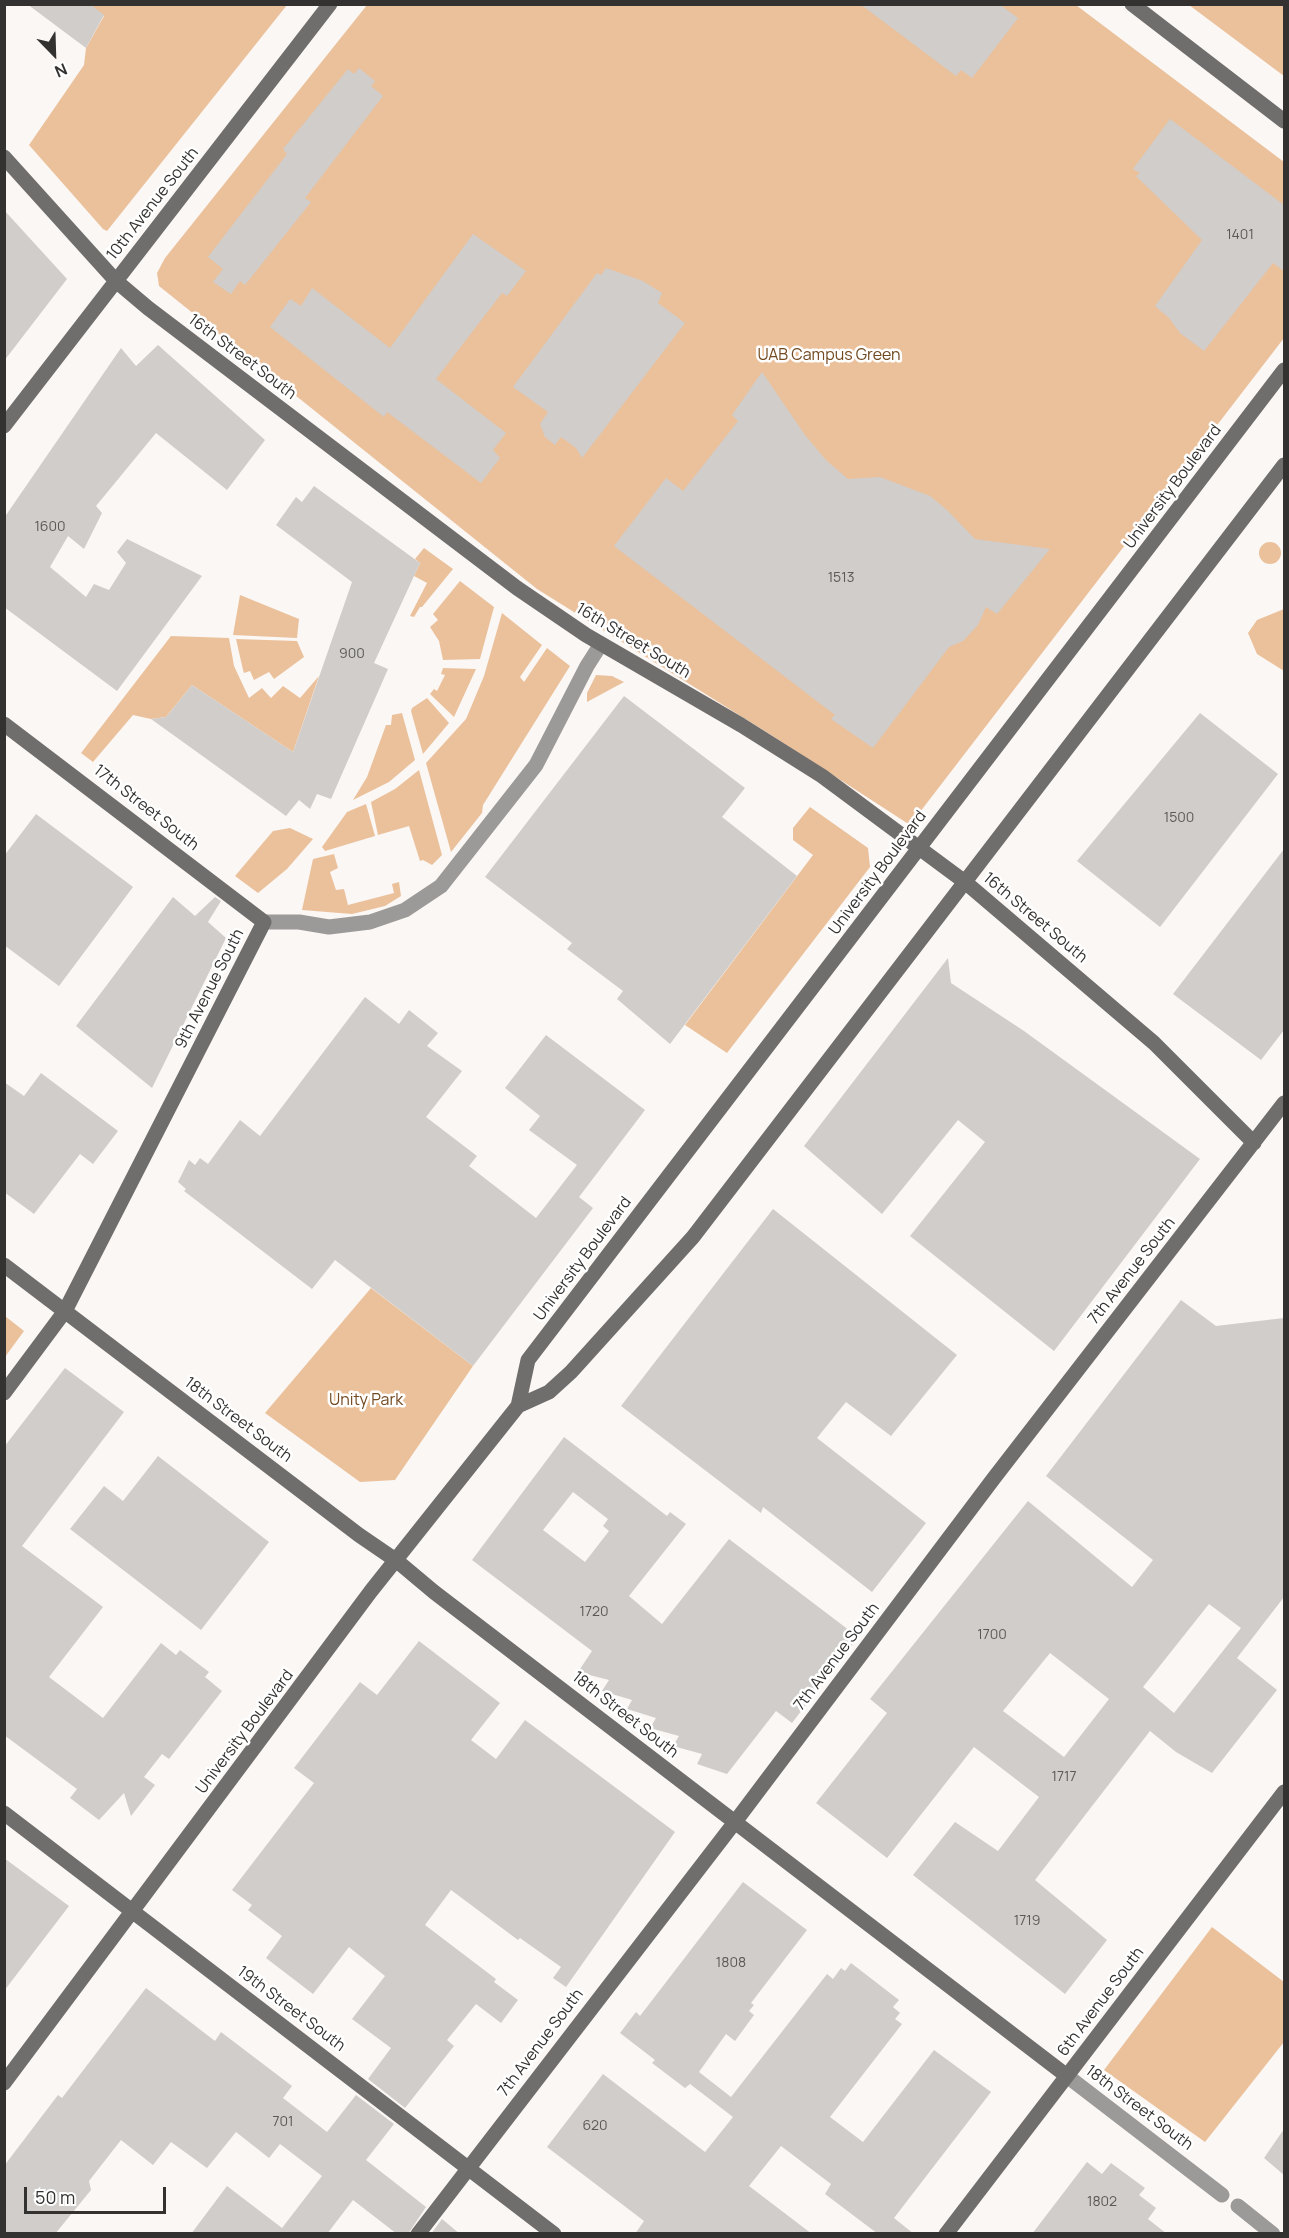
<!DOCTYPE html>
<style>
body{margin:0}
#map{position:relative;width:1289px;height:2238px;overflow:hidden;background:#fbf7f4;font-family:Manrope,sans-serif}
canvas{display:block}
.frame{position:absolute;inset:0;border:6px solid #333231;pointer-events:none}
.north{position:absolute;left:24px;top:24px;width:60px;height:60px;-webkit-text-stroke:4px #fff;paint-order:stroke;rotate:157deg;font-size:16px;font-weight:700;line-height:24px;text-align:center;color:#333231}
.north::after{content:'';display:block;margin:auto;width:21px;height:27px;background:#333231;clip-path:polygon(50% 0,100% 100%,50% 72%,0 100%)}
.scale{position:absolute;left:24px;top:2187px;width:142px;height:27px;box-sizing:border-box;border:3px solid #333231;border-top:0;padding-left:8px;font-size:18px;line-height:21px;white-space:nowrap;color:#333231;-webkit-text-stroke:4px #fff;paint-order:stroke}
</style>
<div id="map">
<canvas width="1289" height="2238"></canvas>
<div class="frame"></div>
<div class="north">N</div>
<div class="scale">50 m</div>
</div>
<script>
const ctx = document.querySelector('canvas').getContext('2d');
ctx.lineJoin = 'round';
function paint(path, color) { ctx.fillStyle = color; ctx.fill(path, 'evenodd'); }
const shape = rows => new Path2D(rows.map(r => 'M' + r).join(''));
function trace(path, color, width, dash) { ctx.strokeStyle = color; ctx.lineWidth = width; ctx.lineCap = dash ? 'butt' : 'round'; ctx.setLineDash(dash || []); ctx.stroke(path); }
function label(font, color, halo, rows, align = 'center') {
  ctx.font = font + ' Manrope,sans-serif'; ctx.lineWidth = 5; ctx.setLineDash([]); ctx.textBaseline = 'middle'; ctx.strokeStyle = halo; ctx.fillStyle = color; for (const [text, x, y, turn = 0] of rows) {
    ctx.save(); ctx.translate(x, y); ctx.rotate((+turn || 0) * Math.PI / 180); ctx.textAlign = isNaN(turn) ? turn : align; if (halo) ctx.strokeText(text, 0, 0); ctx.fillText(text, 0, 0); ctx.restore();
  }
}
paint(shape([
 [90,5,287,5,107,231,103,229,29,145,84,65,86,48,104,16],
 [367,5,1076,5,1284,162,1284,338,910,825,768,733,537,589,159,286,157,273,165,258],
 [1189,5,1284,5,1284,76],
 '1259 553a11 11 0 1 1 22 0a11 11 0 1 1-22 0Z',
 [424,548,453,569,422,607,420,607,414,617,410,616,427,583,414,576,420,563,415,559],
 [460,581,494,607,480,659,443,660,439,641,430,627,438,620,433,614],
 [240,595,299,619,297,638,233,635],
 [1284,609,1284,671,1257,654,1248,633,1257,620],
 [502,613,542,645,520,677,524,682,547,648,570,666,483,805,482,813,451,852,426,763,466,719,484,676],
 [171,636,229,638,234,666,249,698,262,688,271,698,283,686,300,698,319,676,293,752,192,685,166,717,151,719,133,715,93,762,81,753],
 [236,639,297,641,304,657,274,679,269,672,254,680,250,671,244,673,243,670],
 [443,668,476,669,454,717,430,694,434,689,437,691,445,675,441,674],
 [596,675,612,676,624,682,587,702,587,693],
 [427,698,449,723,423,754,411,711,412,708],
 [402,713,415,760,389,782,353,800,367,777,386,725,391,725,392,715],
 [419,770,442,855,432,865,423,860,420,861,409,826,378,835,371,802,395,789],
 [366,804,375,836,325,851,322,847,347,812],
 [810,807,868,848,870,867,727,1053,685,1025,813,855,793,840,793,828],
 [290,828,313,839,287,869,258,893,235,876,273,831],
 [334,854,338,868,330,872,336,890,344,889,348,905,394,893,392,884,399,882,401,896,385,906,352,914,302,910,313,859],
 [371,1288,473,1366,395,1480,360,1482,265,1413],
 [5,1316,24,1331,5,1357,4,1357],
 [1212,1927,1284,1982,1284,2042,1205,2142,1104,2070]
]), '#ebc19c');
paint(shape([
 [27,4,90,4,104,15,86,48],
 [860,4,999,4,1018,18,972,78,961,70,956,76],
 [359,68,375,81,371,86,383,96,305,198,311,202,245,285,240,281,231,294,213,282,223,269,208,257,287,154,283,149,348,69,354,74],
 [1170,119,1284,205,1284,271,1273,263,1204,351,1180,333,1169,318,1155,306,1202,240,1136,176,1140,173,1133,169],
 [4,210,67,279,4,361],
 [473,234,526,271,507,296,502,293,436,379,506,433,493,450,500,458,481,483,387,412,384,417,270,327,290,299,301,306,312,288,390,348],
 [606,268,643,281,662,293,658,303,685,323,582,458,576,448,561,437,555,445,545,437,540,424,548,412,513,387,597,273,601,275],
 [158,345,265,440,227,490,156,433,96,506,102,513,84,549,68,536,50,567,86,597,94,584,109,590,126,563,117,552,127,539,202,576,117,691,4,607,4,518,121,348,136,366],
 [762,372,805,435,826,460,848,479,880,477,930,496,947,510,975,539,1050,549,997,614,986,607,978,625,963,641,949,647,873,748,831,719,835,715,614,546,666,478,683,491,738,421,732,415],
 [314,486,420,563,374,663,388,669,331,799,317,794,310,809,299,800,286,816,151,719,166,717,192,685,293,752,352,582,276,525,296,497,302,502],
 [624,696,745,788,722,817,797,876,670,1044,617,999,623,991,567,949,572,943,485,877],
 [1200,713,1278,774,1160,927,1077,861],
 [36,814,133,887,59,986,4,945,4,856],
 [1284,849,1284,1030,1261,1060,1173,994],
 [173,897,195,916,215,897,221,901,208,922,226,938,152,1088,76,1026],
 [948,958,951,983,1024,1031,1200,1159,1054,1351,910,1236,985,1142,958,1120,882,1214,804,1146],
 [365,997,399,1024,409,1010,438,1033,427,1046,462,1071,426,1117,477,1156,469,1166,536,1218,577,1165,529,1130,540,1116,505,1088,546,1035,645,1110,579,1197,593,1208,473,1366,335,1260,312,1289,184,1191,186,1189,178,1182,189,1160,195,1165,200,1158,208,1164,240,1120,260,1136],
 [41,1073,118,1131,93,1164,80,1154,34,1214,4,1192,4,1082,24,1096],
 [773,1209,957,1355,891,1436,846,1402,817,1438,926,1523,872,1592,763,1507,761,1513,621,1406],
 [1181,1300,1216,1326,1284,1318,1284,1597,1237,1658,1277,1690,1212,1773,1176,1752,1150,1731,1035,1880,1107,1940,1065,1994,913,1875,955,1822,998,1851,1039,1797,974,1747,887,1858,816,1803,887,1713,870,1699,1028,1501,1132,1587,1153,1560,1046,1476],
 [1209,1604,1241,1628,1174,1713,1143,1687],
 [1050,1653,1109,1699,1064,1757,1003,1711],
 [65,1368,124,1412,22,1546,103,1607,49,1677,103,1718,161,1643,176,1655,180,1650,209,1672,205,1677,222,1691,169,1759,162,1754,144,1777,155,1785,131,1816,124,1793,99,1820,70,1798,77,1789,4,1735,4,1447],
 [564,1437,667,1516,670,1512,686,1524,629,1596,662,1624,729,1539,858,1637,792,1723,776,1711,727,1774,697,1764,702,1754,673,1746,679,1736,650,1728,656,1718,627,1709,632,1700,602,1691,609,1680,578,1672,592,1651,472,1560],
 [573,1492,608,1519,603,1526,609,1531,585,1562,543,1530],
 [158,1456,269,1542,201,1630,70,1529,104,1486,123,1501],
 [419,1641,500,1703,471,1740,496,1759,525,1720,675,1832,566,1987,553,1978,561,1967,520,1938,518,1940,451,1890,425,1925,496,1979,494,1982,518,2000,501,2023,476,2004,447,2040,454,2046,405,2108,368,2079,391,2048,352,2019,385,1976,349,1947,313,1994,266,1958,282,1936,248,1910,252,1905,232,1890,314,1783,294,1768,360,1682,377,1695],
 [4,1858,69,1906,4,1991],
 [743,1882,807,1930,751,2003,754,2005,749,2011,754,2015,735,2041,726,2034,699,2072,731,2097,827,1974,833,1979,841,1968,845,1971,851,1963,899,2000,893,2007,900,2013,895,2019,902,2024,830,2117,863,2142,934,2050,991,2092,894,2218,914,2234,878,2234,825,2194,831,2184,781,2146,749,2186,812,2234,635,2234,644,2221,547,2147,603,2074,705,2152,733,2117,690,2084,685,2088,652,2063,655,2060,620,2033,636,2012,640,2016],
 [146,1988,215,2041,221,2032,292,2086,283,2098,327,2132,356,2095,394,2124,366,2160,426,2207,408,2234,397,2234,353,2200,327,2234,191,2234,227,2186,282,2228,322,2176,280,2144,269,2158,236,2132,207,2168,171,2142,153,2165,121,2140,89,2181,91,2190,55,2234,4,2234,4,2166,58,2095,62,2098],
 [1284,2129,1284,2175,1264,2158],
 [1087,2162,1102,2174,1111,2163,1145,2188,1139,2195,1156,2208,1148,2219,1167,2234,1032,2234],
 [442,2219,460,2234,431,2234]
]), '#d0cdca');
trace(shape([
 [264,922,299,922,329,927,370,922,405,910,441,886,536,765,587,666,601,644],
 [1067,2076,1222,2195],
 [1238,2206,1273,2234]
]), '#9c9a99', 15);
trace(shape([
 [1132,4,1284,121],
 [4,157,116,281,148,308,517,588,586,635,741,725,822,776,965,882,1154,1043,1254,1143],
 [4,426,330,4],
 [4,724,264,922,65,1311,4,1393],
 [4,1265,359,1535,397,1561,434,1592,1067,2076],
 [518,1406,549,1392,571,1372,693,1237,1284,465],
 [4,1813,554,2234],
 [4,2083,371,1591,518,1406,528,1360,1284,370],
 [418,2234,735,1822,994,1478,1284,1103],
 [946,2234,1284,1792]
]), '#706e6c', 15);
label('14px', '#5a5957', null, [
 ["1401",1240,235],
 ["1600",50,527],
 ["1513",841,578],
 ["900",352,654],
 ["1500",1179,818],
 ["1720",594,1612],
 ["1700",992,1635],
 ["1717",1064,1777],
 ["1719",1027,1921],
 ["1808",731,1963],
 ["701",283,2122],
 ["620",595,2126],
 ["1802",1102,2202]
]);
label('16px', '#333231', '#fff', [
 ["10th Avenue South",153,204,-52],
 ["16th Street South",242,357,37],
 ["University Boulevard",1173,487,-53],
 ["16th Street South",633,641,31],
 ["17th Street South",146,808,38],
 ["University Boulevard",878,873,-53],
 ["16th Street South",1035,918,40],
 ["9th Avenue South",210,989,-63],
 ["University Boulevard",583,1259,-53],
 ["7th Avenue South",1132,1271,-52],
 ["18th Street South",238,1420,37],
 ["7th Avenue South",837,1657,-53],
 ["18th Street South",625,1715,38],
 ["University Boulevard",245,1732,-53],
 ["6th Avenue South",1101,2002,-53],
 ["19th Street South",291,2009,37],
 ["7th Avenue South",541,2043,-53],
 ["18th Street South",1139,2108,37]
]);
label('16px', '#734920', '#fff', [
 ["UAB Campus Green",829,356],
 ["Unity Park",366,1401]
]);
</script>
